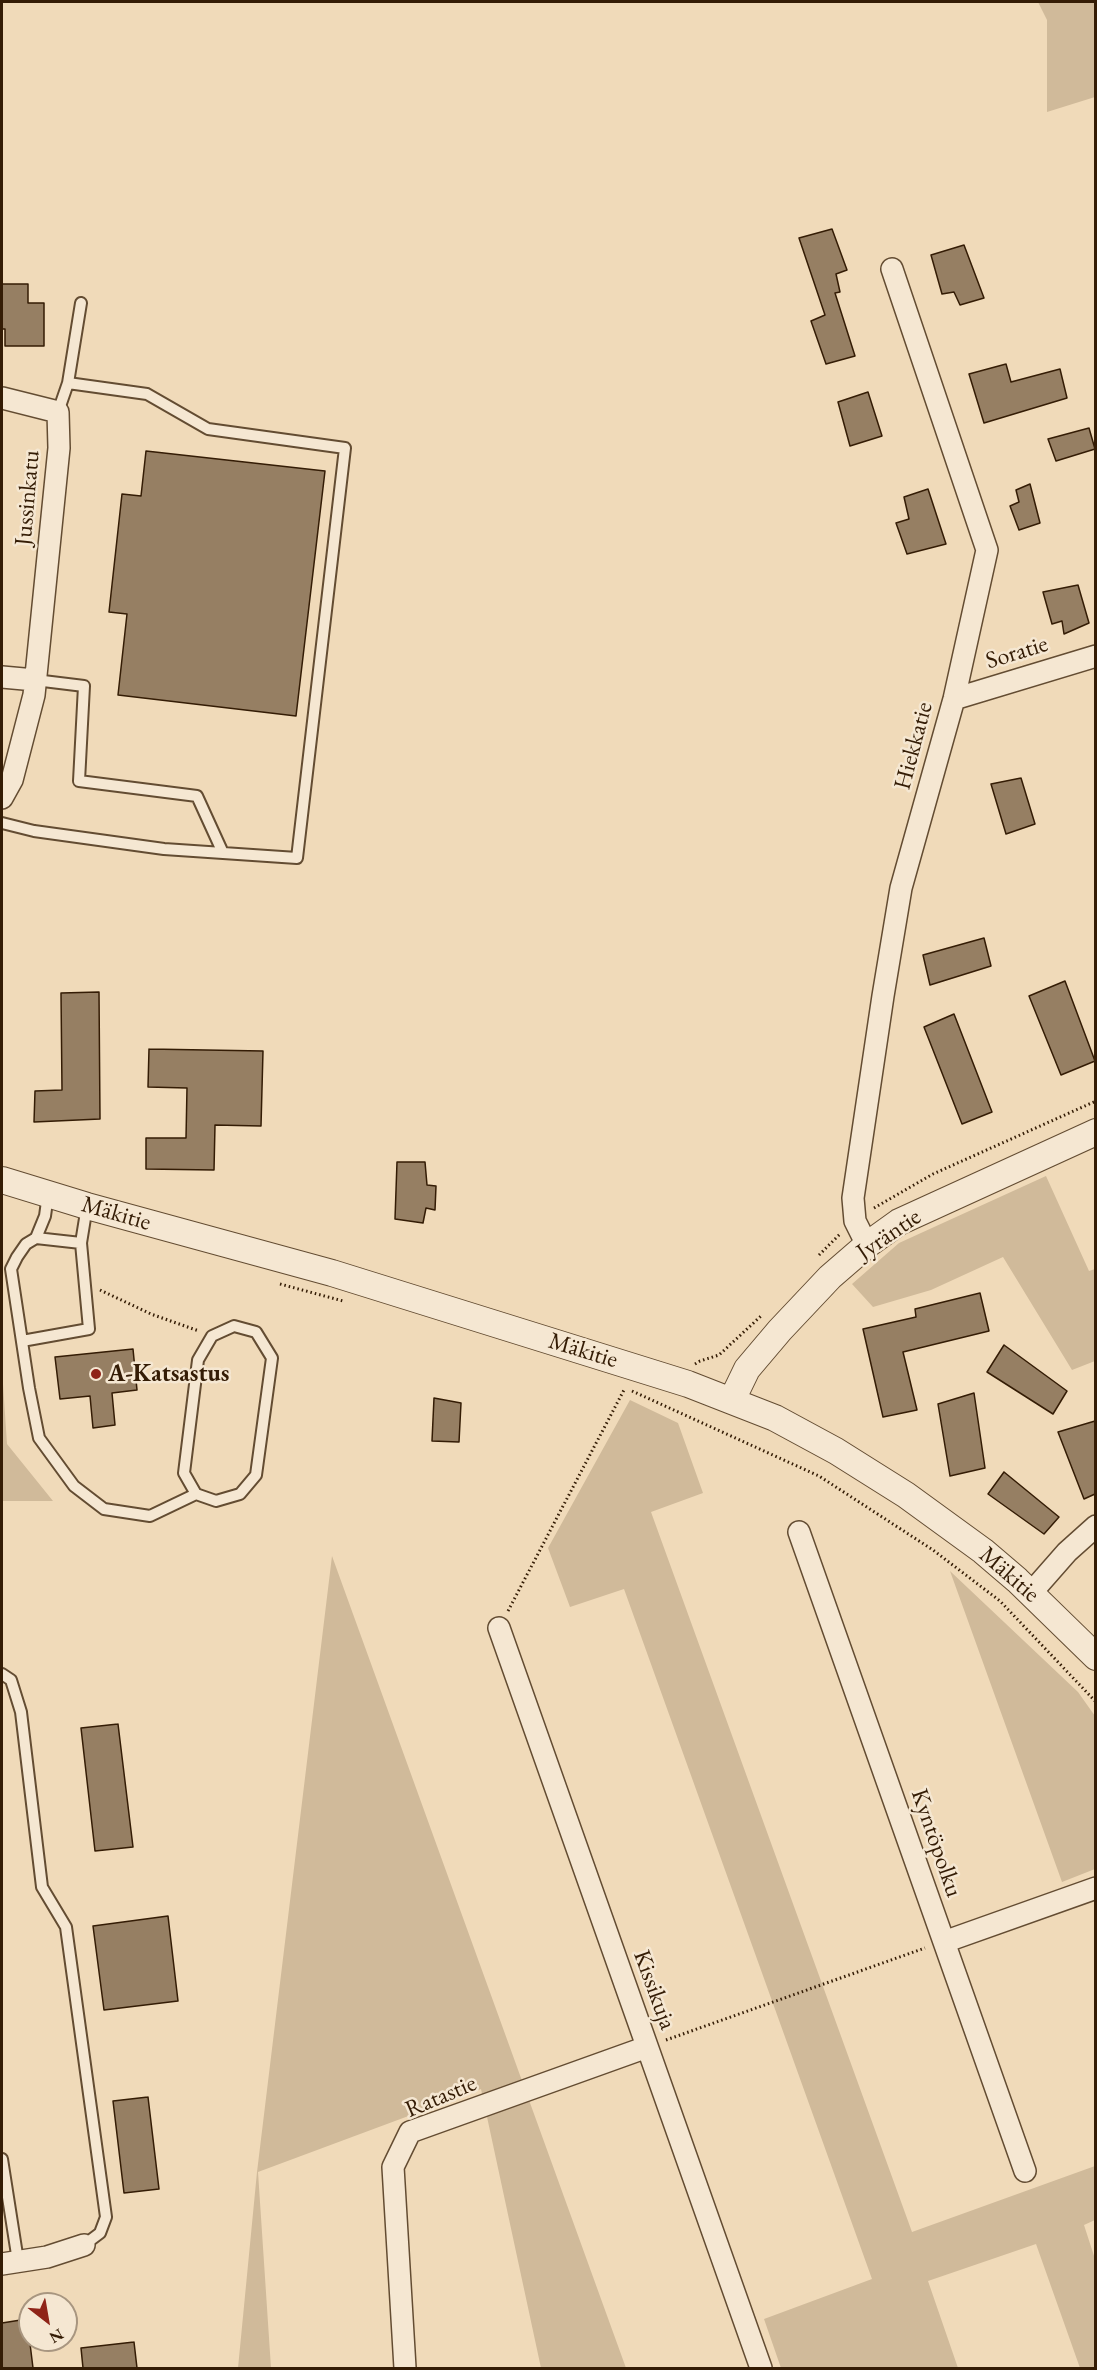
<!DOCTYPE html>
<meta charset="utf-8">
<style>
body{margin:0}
#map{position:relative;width:1097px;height:2370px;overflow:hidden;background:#f0dab9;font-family:"EB Garamond",serif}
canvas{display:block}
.frame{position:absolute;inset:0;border:3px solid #341c05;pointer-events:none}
.north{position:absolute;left:18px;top:2292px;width:60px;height:60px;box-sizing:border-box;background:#f5e7d2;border:2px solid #a89680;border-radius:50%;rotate:149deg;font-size:16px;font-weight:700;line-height:24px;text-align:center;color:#341c05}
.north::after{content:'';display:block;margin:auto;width:21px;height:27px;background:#8f2418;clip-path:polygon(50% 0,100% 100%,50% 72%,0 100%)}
</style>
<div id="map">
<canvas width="1097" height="2370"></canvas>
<div class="frame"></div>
<div class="north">N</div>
</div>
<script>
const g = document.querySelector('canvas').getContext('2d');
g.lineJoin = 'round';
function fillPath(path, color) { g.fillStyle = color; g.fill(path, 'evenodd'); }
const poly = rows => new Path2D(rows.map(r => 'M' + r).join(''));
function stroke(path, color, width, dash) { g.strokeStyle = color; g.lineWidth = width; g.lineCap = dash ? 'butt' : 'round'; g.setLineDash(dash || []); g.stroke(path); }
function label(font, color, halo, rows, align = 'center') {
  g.font = font + ' "EB Garamond",serif'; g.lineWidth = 5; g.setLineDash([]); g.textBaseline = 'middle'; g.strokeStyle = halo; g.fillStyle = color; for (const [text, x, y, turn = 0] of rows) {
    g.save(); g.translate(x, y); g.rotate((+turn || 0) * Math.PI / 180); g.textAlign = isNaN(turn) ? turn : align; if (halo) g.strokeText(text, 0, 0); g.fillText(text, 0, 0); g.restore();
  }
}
fillPath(poly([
 [1038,2,1095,2,1095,97,1047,112,1047,20],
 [1046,1176,1089,1271,1095,1269,1095,1361,1072,1370,1003,1257,931,1290,873,1307,852,1284,899,1243],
 [2,1369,7,1444,53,1501,2,1501],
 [630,1400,678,1423,703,1493,651,1512,912,2232,1095,2166,1095,2220,1084,2225,1095,2259,1095,2368,1080,2368,1036,2244,928,2281,958,2368,781,2368,764,2319,872,2279,624,1589,570,1607,548,1548],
 [332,1556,626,2368,541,2368,481,2089,258,2172,271,2368,238,2368,257,2172],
 [950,1571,1078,1692,1095,1716,1095,1869,1062,1882]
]), '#d0ba9a');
const building = poly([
 [832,229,847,270,836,274,840,292,835,293,855,356,826,364,811,321,825,315,799,238,832,229],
 [964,245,984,298,960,305,954,292,942,294,931,255,964,245],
 [2,284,28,284,28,303,44,303,44,346,5,346,5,329,2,329,2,284],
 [1006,364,1011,382,1060,369,1067,398,984,423,969,374,1006,364],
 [868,392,882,436,850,446,838,402,868,392],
 [1089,428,1095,449,1056,461,1048,439,1089,428],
 [146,451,325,471,296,716,118,695,127,614,109,612,122,494,141,496,146,451],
 [1030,484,1040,523,1019,530,1010,506,1019,502,1016,490,1030,484],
 [928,489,946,544,907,554,896,523,909,519,904,497,928,489],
 [1078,585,1089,623,1064,634,1062,621,1052,624,1043,592,1078,585],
 [1021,778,1035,824,1006,834,991,784,1021,778],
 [984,938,991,966,930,985,923,955,984,938],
 [1065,981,1095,1061,1061,1075,1029,996,1065,981],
 [99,992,100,1119,34,1122,35,1091,62,1090,61,993,99,992],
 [954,1014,992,1112,962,1124,924,1027,954,1014],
 [149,1049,263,1051,261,1126,215,1125,214,1170,146,1169,146,1138,186,1138,187,1088,148,1087,149,1049],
 [397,1162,425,1162,427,1185,436,1186,435,1210,426,1208,423,1223,395,1219,397,1162],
 [980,1293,989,1331,903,1352,917,1410,883,1417,863,1329,916,1317,915,1309,980,1293],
 [1004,1345,1067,1391,1053,1414,987,1372,1004,1345],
 [133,1349,137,1390,112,1393,115,1425,93,1428,90,1396,60,1399,55,1357,133,1349],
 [974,1393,985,1468,950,1476,938,1404,974,1393],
 [434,1398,461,1403,459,1442,432,1441,434,1398],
 [1095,1421,1095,1494,1084,1499,1058,1432,1095,1421],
 [1004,1472,1059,1517,1044,1534,988,1494,1004,1472],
 [118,1724,133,1847,95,1851,81,1728,118,1724],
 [168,1916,178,2001,104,2010,93,1926,168,1916],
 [148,2097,159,2189,124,2193,113,2101,148,2097],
 [27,2319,33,2368,2,2368,2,2323,27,2319],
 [134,2342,137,2368,83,2368,81,2348,134,2342]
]);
fillPath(building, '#967f63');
stroke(building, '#341c05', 1.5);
const service = poly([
 [58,412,68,383,81,303],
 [35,680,84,686,79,781,197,796,223,853],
 [2,823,34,831,164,849,297,858,345,448,208,429,147,394,68,383],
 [48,1194,45,1216,36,1238,26,1244,17,1257,11,1269,29,1388,39,1438,74,1486,104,1509,150,1516,196,1494,216,1501,240,1494,256,1475,272,1358,256,1332,234,1326,212,1336,198,1360,184,1473,196,1494],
 [81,1243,87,1206],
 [22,1341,89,1329,81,1243,36,1238],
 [2,1674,11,1680,21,1712,42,1887,66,1927,106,2217,100,2233,84,2245],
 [2,2159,18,2261]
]);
const minor = poly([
 [2,398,58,412,59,448,34,695,12,780,2,798],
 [2,677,35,680],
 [954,699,1096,656],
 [867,1245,855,1221,853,1198,883,996,901,888,954,699,987,550,892,269],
 [799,1532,1025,2171],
 [1031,1593,1067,1552,1096,1526],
 [499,1628,761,2368],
 [944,1942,1096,1888],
 [2,2264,47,2257,84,2245],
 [405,2368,393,2167,410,2132,647,2047]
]);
const tertiary = poly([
 [2,1180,87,1206,332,1273,688,1384,775,1418,836,1451,906,1495,983,1551,1017,1580,1096,1657],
 [732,1400,747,1369,780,1330,830,1277,867,1245,899,1222,1096,1132]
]);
stroke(service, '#634c32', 14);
stroke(minor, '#634c32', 24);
stroke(tertiary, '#634c32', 28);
stroke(poly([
 [874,1208,933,1174,1096,1101],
 [819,1255,840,1234],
 [280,1284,343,1301],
 [100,1290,151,1314,199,1331],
 [695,1364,700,1361,719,1355,761,1316],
 [632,1391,819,1476,933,1550,1000,1601,1096,1702],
 [508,1611,625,1388],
 [666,2040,925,1948]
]), '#341c05', 3, [1.5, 3]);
stroke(service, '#f5e7d2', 10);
stroke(minor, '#f5e7d2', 21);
stroke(tertiary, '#f5e7d2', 26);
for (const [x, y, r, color] of [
 [96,1374,6,"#8f2418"]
]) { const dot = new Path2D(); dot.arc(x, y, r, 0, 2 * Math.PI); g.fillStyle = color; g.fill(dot); stroke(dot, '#f5e7d2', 2); }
label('24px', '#341c05', '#f5e7d2', [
 ["Jussinkatu",28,498,-85],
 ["Soratie",1017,653,-17],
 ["Hiekkatie",914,746,-75],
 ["Mäkitie",116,1214,16],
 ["Jyräntie",889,1235,-34],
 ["Mäkitie",583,1351,17],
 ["Mäkitie",1009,1575,41],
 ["Kyntöpolku",936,1843,71],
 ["Kissikuja",654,1990,70],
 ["Ratastie",441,2097,-23]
]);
label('bold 24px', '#341c05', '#f5e7d2', [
 ["A-Katsastus",108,1374]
], 'left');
</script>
